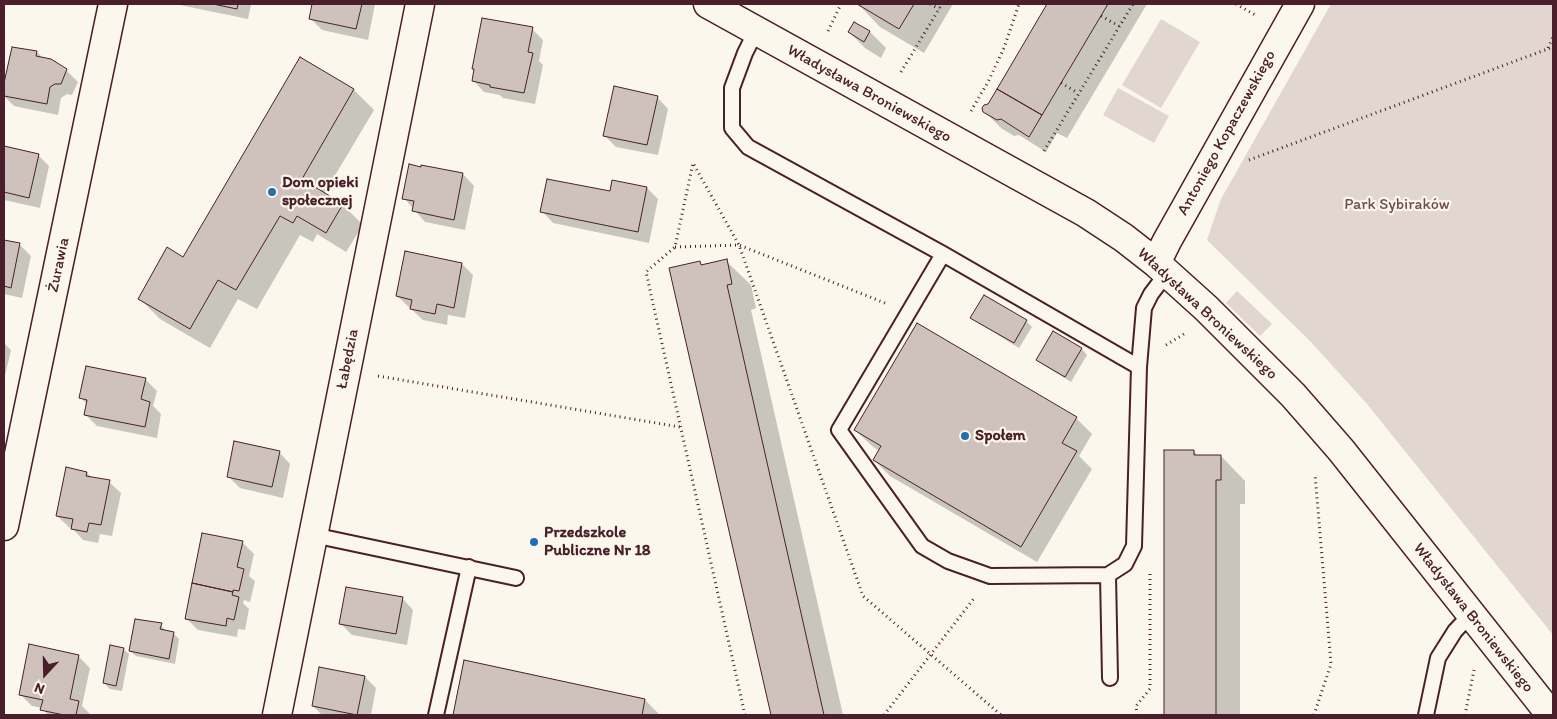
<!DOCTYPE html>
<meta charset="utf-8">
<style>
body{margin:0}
#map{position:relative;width:1557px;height:719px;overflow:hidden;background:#fbf7ec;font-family:Itim,sans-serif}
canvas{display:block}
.frame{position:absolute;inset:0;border:5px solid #4a1f2b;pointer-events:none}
.north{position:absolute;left:20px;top:649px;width:50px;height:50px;-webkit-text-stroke:4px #fbf7ec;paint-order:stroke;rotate:201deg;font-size:14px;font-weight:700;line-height:20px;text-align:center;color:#4a1f2b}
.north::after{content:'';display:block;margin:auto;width:18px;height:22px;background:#4a1f2b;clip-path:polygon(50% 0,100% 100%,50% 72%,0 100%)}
</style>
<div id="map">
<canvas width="1557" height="719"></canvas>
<div class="frame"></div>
<div class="north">N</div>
</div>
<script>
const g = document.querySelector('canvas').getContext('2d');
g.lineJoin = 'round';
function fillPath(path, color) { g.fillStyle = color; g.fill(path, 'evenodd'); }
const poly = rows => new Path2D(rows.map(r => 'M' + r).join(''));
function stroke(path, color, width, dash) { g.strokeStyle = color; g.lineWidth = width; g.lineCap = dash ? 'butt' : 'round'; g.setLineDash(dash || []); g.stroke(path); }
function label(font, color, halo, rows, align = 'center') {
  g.font = font + ' Itim,sans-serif'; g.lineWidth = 4.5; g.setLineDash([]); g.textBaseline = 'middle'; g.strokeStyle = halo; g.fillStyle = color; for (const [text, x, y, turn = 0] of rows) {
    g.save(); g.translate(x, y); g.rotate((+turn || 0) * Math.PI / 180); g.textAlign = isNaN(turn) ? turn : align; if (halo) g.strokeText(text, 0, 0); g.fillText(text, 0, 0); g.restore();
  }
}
fillPath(poly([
 [1331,4,1553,4,1553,635,1367,404,1311,342,1207,240,1221,199],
 [1161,19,1200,42,1161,108,1122,85],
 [1118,88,1169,116,1154,143,1103,115],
 [1237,291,1272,324,1260,336,1226,303]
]), '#e2d7d0');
fillPath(poly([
 [175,4,251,4,248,19],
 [314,4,375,4,368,40,322,30,311,19],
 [858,4,953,4,924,53,880,27],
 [1049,4,1147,4,1067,138,1057,133,1046,152,1019,135,1014,136,1001,128,984,111],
 [854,23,870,32,886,48,881,58,865,48,849,32],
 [532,29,543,40,539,61,543,65,535,104,503,98,500,95,484,92,473,80,475,70,473,68],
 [13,48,37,52,43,58,66,70,78,82,72,95,67,94,61,98,58,115,14,106,4,96,4,89],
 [301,59,354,90,374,110,324,194,343,205,363,225,346,252,317,234,313,242,300,235,257,309,238,299,210,348,160,319,140,299,183,259],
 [657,97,668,109,658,155,616,147,604,135],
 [4,147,38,155,49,166,40,208,4,200],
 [422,166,463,174,474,186,465,230,425,222,404,198],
 [647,188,658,199,649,243,553,223,542,211,611,193],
 [4,241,19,244,31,256,22,298,4,294],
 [726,261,751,285,756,308,751,310,843,715,772,715,671,269,700,262,703,266],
 [462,264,473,275,465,318,448,315,447,325,423,320,397,296],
 [972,317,1026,321,1032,327,1019,348,978,323],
 [1054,333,1082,349,1087,355,1071,382,1043,365,1037,359],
 [4,343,11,350,4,380],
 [145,379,157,391,153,406,161,414,157,438,97,426,85,414,87,404,81,398],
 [1076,418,1092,434,1079,456,1092,469,1037,562,890,476,874,460,879,451,872,446,855,430],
 [1165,451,1194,451,1198,456,1221,456,1245,481,1245,504,1240,504,1240,715,1165,715],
 [279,452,290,464,283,498,240,488,228,476],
 [87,473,92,478,109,482,121,493,112,536,100,534,98,543,83,540,72,528,69,527,57,516],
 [242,542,254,554,249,576,255,581,250,602,244,600,243,603,249,609,245,630,238,629,237,637,198,630,186,618],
 [402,598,413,610,407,645,352,635,341,624],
 [161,625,166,632,173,633,179,639,175,664,136,656,130,651],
 [123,649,129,654,122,691,110,689,104,683],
 [78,656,90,668,82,706,90,714,89,715,48,715,42,708,32,706,20,694],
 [465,661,645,700,660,715,454,715],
 [365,677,376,688,371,715,322,715,313,706]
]), '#0003');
const building = poly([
 [213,4,238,4,237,9,213,4],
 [312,4,362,4,356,29,309,19,312,4],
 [857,4,914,4,899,29,857,4],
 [1047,4,1108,4,1042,115,997,89,1047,4],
 [482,18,533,27,528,52,533,53,524,93,490,87,490,85,472,81,474,69,472,69,482,18],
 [854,22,870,31,864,42,848,32,854,22],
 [12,47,37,51,36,56,51,59,67,69,61,84,55,84,50,87,47,104,4,96,4,83,12,47],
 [300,57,354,89,302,179,343,204,326,233,297,216,293,223,280,216,236,290,218,280,190,329,138,299,167,247,183,257,300,57],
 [614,86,658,96,647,145,603,136,614,86],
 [997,89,1042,115,1029,137,1001,119,997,120,983,112,982,108,984,105,988,104,997,89],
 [4,146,39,154,29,198,4,192,4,146],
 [409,164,421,167,421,165,463,173,454,220,412,211,414,201,402,199,409,164],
 [547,179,610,191,612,180,647,187,638,232,540,212,547,179],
 [4,240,20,243,11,288,4,286,4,240],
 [405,251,462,263,454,308,437,304,435,314,410,309,412,300,396,296,405,251],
 [727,259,732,284,727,285,824,715,771,715,669,268,700,261,701,265,727,259],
 [984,295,1027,320,1014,343,970,318,984,295],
 [917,323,1077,417,1062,443,1077,451,1021,547,873,460,881,446,854,430,917,323],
 [1053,331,1082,348,1065,377,1036,360,1053,331],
 [86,366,146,378,141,399,150,402,145,427,84,415,87,400,79,398,86,366],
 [234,441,280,451,272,487,227,477,234,441],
 [1164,450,1194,450,1194,455,1221,455,1221,480,1216,480,1216,715,1164,715,1164,450],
 [66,467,87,472,86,476,110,480,101,525,89,523,87,532,71,529,73,519,56,516,66,467],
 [202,533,243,541,237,567,244,569,239,591,233,590,233,592,192,583,202,533],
 [192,583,233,592,232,595,239,597,234,620,227,618,226,626,185,619,192,583],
 [346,587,403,597,396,634,339,624,346,587],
 [135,619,162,623,160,629,174,632,169,659,129,651,135,619],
 [29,644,79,655,70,699,79,701,76,715,64,715,40,710,43,700,19,695,29,644],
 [110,645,124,648,116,686,103,683,110,645],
 [464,660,645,699,642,715,453,715,464,660],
 [319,667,365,676,357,715,312,706,319,667]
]);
fillPath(building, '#cfc2bc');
stroke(building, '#4a1f2b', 1);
const service = poly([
 [756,31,745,53,732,88,732,128,748,147,943,254,1139,367],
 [943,254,839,430,922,546,948,561,990,576,1108,575],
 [313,535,516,578],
 [1110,678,1108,575,1125,564,1134,546,1139,367,1144,308,1151,294,1167,273],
 [436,715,469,567],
 [1426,715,1438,658,1455,631,1471,614]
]);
const minor = poly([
 [708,4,1086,213,1124,238,1156,263,1206,308,1293,395,1314,419,1341,450,1551,715],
 [1156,263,1167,241,1300,4],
 [4,526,113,4],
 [277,715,420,4]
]);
stroke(service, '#4a1f2b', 18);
stroke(minor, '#4a1f2b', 31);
stroke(poly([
 [930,4,939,9],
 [1236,4,1257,16],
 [1101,16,1119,26],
 [828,31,841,4],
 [1548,48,1553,37],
 [901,72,942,4],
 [1061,83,1078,93],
 [971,111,988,82,1004,48,1019,4],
 [1044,151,1133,4],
 [1249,160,1553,47],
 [675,247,739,245,693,163,675,247,646,272,745,715],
 [885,303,739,245,863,596,1001,715],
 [1166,345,1184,334],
 [378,376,680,427],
 [884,715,975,597],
 [1137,715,1136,706,1150,689,1150,573],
 [1314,715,1331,664,1315,474],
 [1465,715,1474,670]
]), '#4a1f2b', 3, [1, 4]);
stroke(service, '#fbf7ec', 14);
stroke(minor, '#fbf7ec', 28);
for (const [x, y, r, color] of [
 [272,192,5,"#1f6fb2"],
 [965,436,5,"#1f6fb2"],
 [534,542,5,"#1f6fb2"]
]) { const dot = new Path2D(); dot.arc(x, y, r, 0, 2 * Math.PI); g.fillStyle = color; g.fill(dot); stroke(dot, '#fbf7ec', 2); }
label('16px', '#4a1f2b', '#fbf7ec', [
 ["Władysława Broniewskiego",869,94,29],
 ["Antoniego Kopaczewskiego",1227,133,-61],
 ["Żurawia",59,265,-78],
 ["Władysława Broniewskiego",1207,314,43],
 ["Łabędzia",348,359,-79],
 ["Władysława Broniewskiego",1473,618,52]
]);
label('bold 16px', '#4a1f2b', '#fbf7ec', [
 ["Dom opieki",282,183],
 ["społecznej",282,201],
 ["Społem",975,436],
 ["Przedszkole",544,533],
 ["Publiczne Nr 18",544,551]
], 'left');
label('16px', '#704d54', '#fbf7ec', [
 ["Park Sybiraków",1397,205]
]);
</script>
